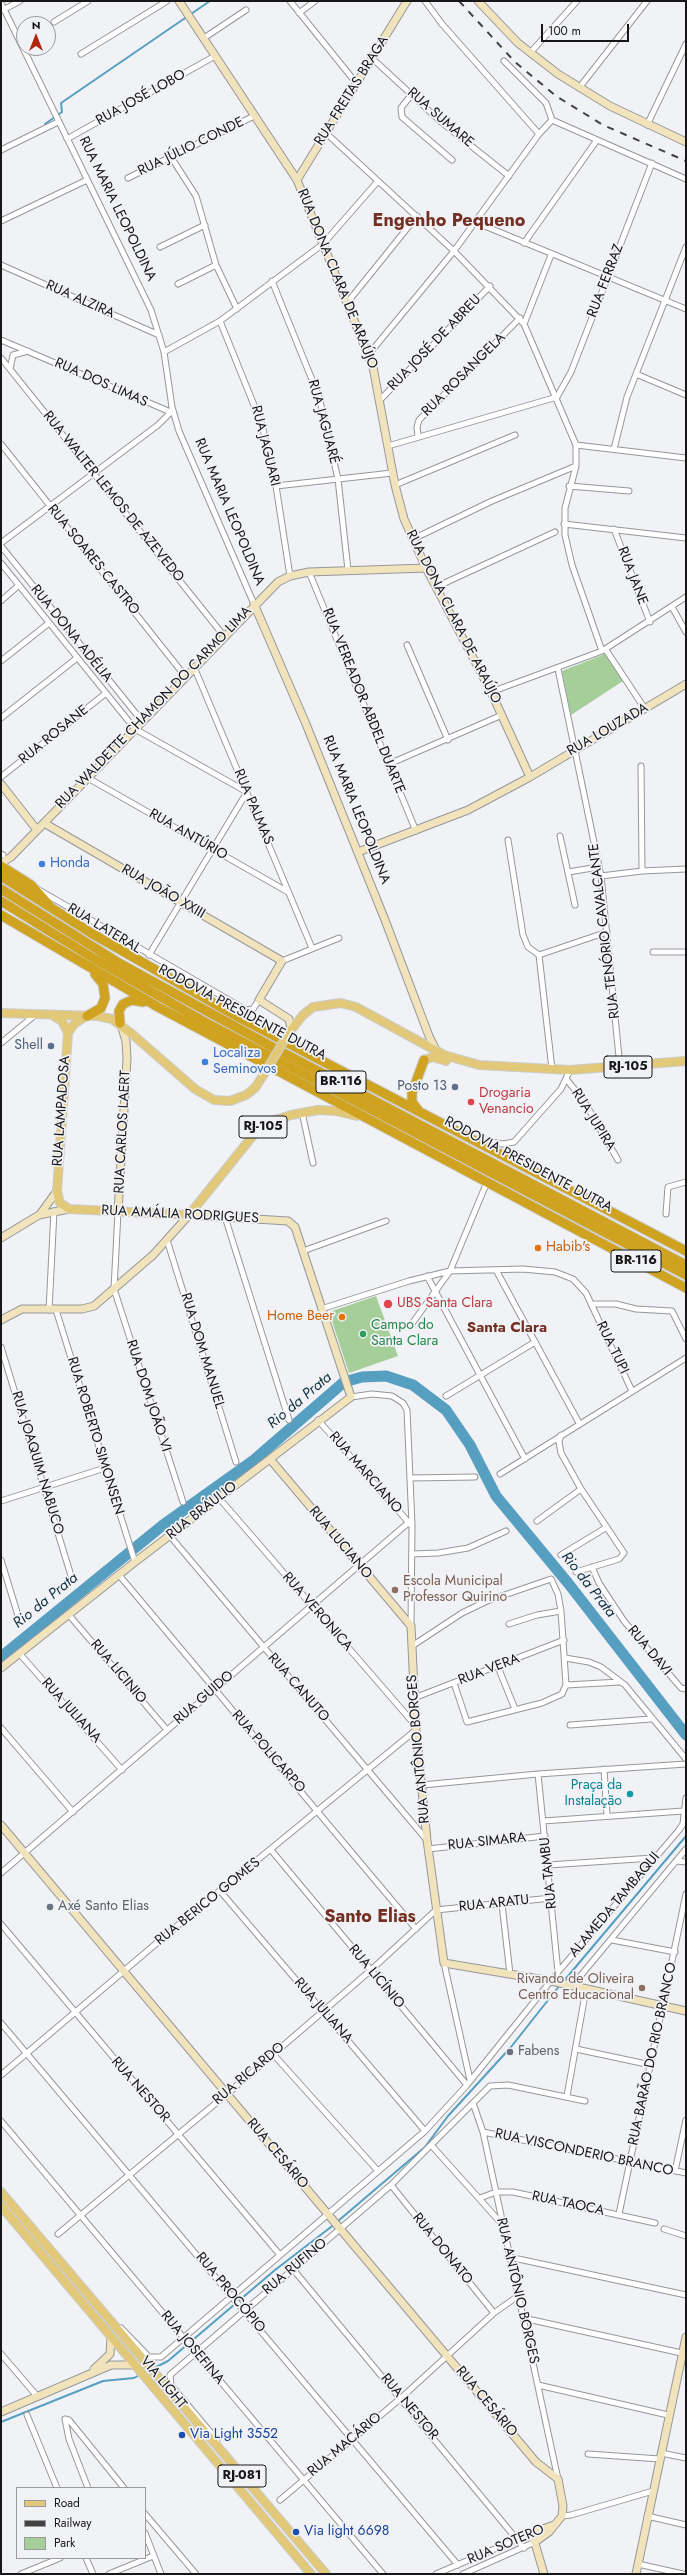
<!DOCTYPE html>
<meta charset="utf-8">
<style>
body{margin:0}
#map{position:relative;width:687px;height:2575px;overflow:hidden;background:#f1f2f5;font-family:Jost,sans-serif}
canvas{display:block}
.frame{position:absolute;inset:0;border:2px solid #171718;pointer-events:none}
.legend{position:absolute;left:16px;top:2487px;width:130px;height:72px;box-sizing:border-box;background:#f1f2f5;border:1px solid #9a9a9d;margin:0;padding:5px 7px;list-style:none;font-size:12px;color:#171718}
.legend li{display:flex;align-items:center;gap:8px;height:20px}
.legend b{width:20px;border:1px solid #9a9a9d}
.north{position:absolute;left:16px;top:16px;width:40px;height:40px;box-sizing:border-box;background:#f1f2f5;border:1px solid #9a9a9d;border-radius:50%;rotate:0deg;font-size:11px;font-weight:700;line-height:16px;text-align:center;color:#171718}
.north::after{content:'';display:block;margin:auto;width:14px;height:18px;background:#b1240a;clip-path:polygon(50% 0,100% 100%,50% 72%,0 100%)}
.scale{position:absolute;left:541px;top:24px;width:88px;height:18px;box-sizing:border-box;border:2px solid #171718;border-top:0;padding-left:5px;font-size:12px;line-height:14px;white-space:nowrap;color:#171718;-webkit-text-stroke:3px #f1f2f5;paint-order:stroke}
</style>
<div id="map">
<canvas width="687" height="2575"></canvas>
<div class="frame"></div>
<ul class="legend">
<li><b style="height:5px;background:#e2c879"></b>Road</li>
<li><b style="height:5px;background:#424243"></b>Railway</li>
<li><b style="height:11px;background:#a5ce98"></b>Park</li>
</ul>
<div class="north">N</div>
<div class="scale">100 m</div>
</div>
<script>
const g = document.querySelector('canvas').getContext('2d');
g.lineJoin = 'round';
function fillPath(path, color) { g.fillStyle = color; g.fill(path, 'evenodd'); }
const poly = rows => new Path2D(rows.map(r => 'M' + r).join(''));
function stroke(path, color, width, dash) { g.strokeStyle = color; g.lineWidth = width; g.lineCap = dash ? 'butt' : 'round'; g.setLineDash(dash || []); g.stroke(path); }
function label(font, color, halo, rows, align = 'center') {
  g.font = font + ' Jost,sans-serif'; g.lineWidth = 3.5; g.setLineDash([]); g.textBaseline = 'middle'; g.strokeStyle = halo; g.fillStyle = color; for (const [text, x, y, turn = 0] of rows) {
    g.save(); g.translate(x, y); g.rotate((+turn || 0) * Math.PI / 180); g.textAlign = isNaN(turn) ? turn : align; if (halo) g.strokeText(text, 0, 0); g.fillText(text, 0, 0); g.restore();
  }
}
fillPath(poly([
 [605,654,623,681,571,715,562,671],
 [376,1296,398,1356,349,1373,329,1312]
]), '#a5ce98');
stroke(poly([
 [45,124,62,112,61,103,210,1],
 [563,1982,686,1836],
 [154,2368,168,2361,275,2270,331,2227,425,2147,448,2116,511,2047,560,1985],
 [1,2422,103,2381,134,2378,141,2374]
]), '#579fc1', 2);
stroke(poly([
 [1,1657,163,1525,254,1460,344,1382,362,1377,386,1376,413,1385,446,1410,470,1445,496,1496,568,1583,686,1735]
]), '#579fc1', 11);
const street = poly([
 [290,1,357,84],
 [425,1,442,24,539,134],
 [1,3,151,310,164,352,172,407,179,431,254,604],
 [3,10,20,1],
 [299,13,315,1],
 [54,22,88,1],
 [204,38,246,10],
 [530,53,577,1],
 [81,54,167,1],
 [373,59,440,121,509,176],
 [504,61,546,103,552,120],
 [579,88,647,1],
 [412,94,401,108,402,117,452,160],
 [552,120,686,179],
 [647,125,686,44],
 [326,133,454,251,524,324,576,445,576,466,565,508,565,535,572,565,602,651],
 [67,139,215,56],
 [1,150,58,122],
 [171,157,196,196,216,265,237,309],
 [128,178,254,116],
 [1,221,87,180],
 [475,222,686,309],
 [524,243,597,140],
 [160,247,205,225],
 [1,265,159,335],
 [272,281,319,397,338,479,348,570],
 [178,284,216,265],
 [347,303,417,216],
 [220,321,262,425,276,486,290,576],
 [524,324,551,255],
 [1,340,173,413],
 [164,352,220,321,323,244,378,181],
 [369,354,454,251,539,134,552,120],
 [1,358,224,636],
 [10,369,13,355,28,351],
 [636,374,686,395],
 [380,400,490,286],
 [418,436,417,427,419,420,520,318],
 [1,444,185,676],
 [576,445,686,458],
 [388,446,557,397,571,372,652,163],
 [614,449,627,397,686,247],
 [395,485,515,435],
 [276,486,392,473],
 [569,486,629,491],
 [564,524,686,538],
 [614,529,650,622],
 [413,539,492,501,576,466],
 [1,543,158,425,170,413],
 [1,546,142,721],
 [1,563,135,729,247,792,149,955],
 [309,572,416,831],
 [436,587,555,532],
 [1,601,19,585],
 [672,607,686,632],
 [407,645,448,740],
 [606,650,645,709],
 [1,661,49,623],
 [194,667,312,948],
 [558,669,601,876,620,1067],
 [491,692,602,651,686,597],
 [1,718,77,658],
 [389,764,502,715],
 [641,766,642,871],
 [1,777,106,693],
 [88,778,288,892],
 [560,836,575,905],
 [508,840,523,935,528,947,539,955,552,1069],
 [1,854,3,855],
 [568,872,599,867],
 [601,876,642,871,686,869],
 [39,890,246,1010,253,1009,259,1000],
 [653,952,686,952],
 [539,955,607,932],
 [282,961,339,938],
 [1,1043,35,1015],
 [567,1080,584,1101,618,1160],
 [302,1112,313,1163],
 [478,1140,503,1144,514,1142,561,1089,570,1070],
 [118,1212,114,1289,183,1502],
 [666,1214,668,1187,686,1182],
 [225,1217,289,1420],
 [167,1240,236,1462],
 [303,1251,386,1221],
 [496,1270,579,1423],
 [427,1276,525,1459],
 [591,1304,616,1304,636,1309,672,1311,686,1339],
 [321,1309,409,1281,450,1271,523,1269,555,1272,573,1279,586,1293,632,1391],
 [49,1310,54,1211],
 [56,1310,135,1562],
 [411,1325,450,1271,487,1182],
 [1,1347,72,1579],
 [446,1396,535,1342],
 [351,1397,372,1394,392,1396,403,1403,407,1410,412,1525,411,1626],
 [318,1420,411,1525],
 [561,1435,559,1442,561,1453,581,1489,624,1553,619,1559,576,1572],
 [500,1474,686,1358],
 [410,1478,475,1477],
 [219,1498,416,1726],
 [1,1501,105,1468],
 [537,1521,581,1489],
 [170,1536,426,1839],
 [412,1554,438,1553,468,1548,506,1531],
 [561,1555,607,1527],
 [1,1560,20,1622],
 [592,1567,599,1583,624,1621,681,1688,686,1689],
 [119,1575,416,1929],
 [69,1615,167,1730],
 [509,1624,537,1615,561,1611],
 [412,1646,462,1613,487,1601,551,1579,558,1594,561,1611,566,1685,562,1694,542,1703,467,1722,454,1683],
 [19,1653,122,1770],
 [565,1658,589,1662,601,1667,625,1685,686,1759],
 [498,1667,515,1709],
 [566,1685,620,1682],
 [414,1698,564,1640],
 [570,1725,651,1719],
 [1,1728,73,1812],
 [604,1769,607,1815],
 [538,1774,558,1972],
 [422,1785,538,1774,686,1764],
 [543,1821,683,1811],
 [428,1849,545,1836],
 [271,1850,467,2085],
 [676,1861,686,1862],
 [548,1865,653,1858],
 [1,1873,408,1523],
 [221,1892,425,2131],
 [502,1904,510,1974],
 [1,1924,280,2255],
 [612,1940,675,1952],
 [444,1963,470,2080],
 [572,1986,686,1849],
 [1,2023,458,2565],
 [576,2049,651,2065],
 [273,2054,378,2171],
 [1,2075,184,1920,416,1730],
 [567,2096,586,1989],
 [473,2103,483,2132,558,2479],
 [1,2121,383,2574],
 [483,2132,686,2173],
 [432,2146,501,2223],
 [675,2171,686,2120],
 [391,2185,494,2313],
 [480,2198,496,2192,513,2192,655,2223],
 [619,2214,686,1894],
 [664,2229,686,2236],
 [58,2234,227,2094,371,1970,436,1910,551,1898],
 [509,2257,686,2295],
 [292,2268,524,2548],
 [523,2318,686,2354],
 [121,2328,149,2357,161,2357,425,2131,467,2085,558,1972,679,1830,683,1824,686,1798],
 [1,2354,37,2396],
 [538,2385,668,2415],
 [27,2415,57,2488],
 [217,2440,171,2385,170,2375,391,2185,490,2086,508,2085,585,2101],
 [661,2453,686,2458],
 [588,2454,660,2459],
 [88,2488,69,2439,65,2419,69,2420,124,2488],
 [280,2500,401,2398,494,2313,518,2296],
 [145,2514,196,2574],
 [562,2516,571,2515,653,2491],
 [647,2516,686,2525],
 [145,2533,161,2574],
 [86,2558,93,2574],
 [638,2564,683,2574],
 [21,2574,60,2558],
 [109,2574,153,2556],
 [436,2574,532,2533],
 [463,2574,535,2542]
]);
const secondary = poly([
 [179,1,297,180,373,367,395,485,404,519,426,568,491,692,530,777],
 [478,1,518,43,558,74,610,106,686,142],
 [297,180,407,1],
 [254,604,306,724,385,920,429,1036,437,1052],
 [1,784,37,830],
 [44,823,282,961,259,1000,289,1019,291,1028],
 [358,852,468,810,530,777,686,684],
 [1,863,11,857,278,582,290,576,309,572,426,568],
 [118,1212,127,1058,126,1041,121,1025],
 [41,1213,57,1191],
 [1,1238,39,1215,69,1209],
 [1,1320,22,1309,82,1309,94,1306,153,1255,189,1215,288,1221,295,1227,351,1397,135,1562,1,1668],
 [270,1459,411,1626,416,1730,427,1840,444,1963,551,1981,686,2011],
 [1,1825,536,2462,558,2479,563,2506,562,2516,549,2532,535,2542],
 [94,2369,110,2354,111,2336],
 [1,2412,111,2365,137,2365],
 [544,2574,532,2533,554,2525],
 [636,2574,686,2337]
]);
const primary = poly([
 [1,1013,97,1016,112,1019,132,1034,195,1089,214,1100,230,1101,246,1095,255,1088,264,1074],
 [52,1015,62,1021,68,1033,57,1191,60,1203,69,1209,189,1215,255,1133,269,1122,291,1115,318,1110,336,1111,357,1116],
 [68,1033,74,1024,86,1016],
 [288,1034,303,1015,313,1007,341,1003,356,1007,444,1055,479,1065,570,1070,686,1061],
 [424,1060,433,1057,446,1061],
 [1,2192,326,2574],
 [1,2206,311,2574]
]);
const highway = poly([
 [1,866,31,885,49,905],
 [1,876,91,933,238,1017,686,1251],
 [1,889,119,963,276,1049,686,1265],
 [1,901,93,958,201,1020,686,1275],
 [1,915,158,1007,686,1288],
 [87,1016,101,1008,105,998,103,984,95,974],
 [120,1023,119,1011,123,1004,132,1000,143,1002],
 [418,1110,412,1102,412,1093,424,1060]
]);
stroke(street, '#96979b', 7);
stroke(secondary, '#96979b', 9);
stroke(primary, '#ccc', 10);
stroke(highway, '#ccc', 11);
stroke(street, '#fff', 5);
stroke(secondary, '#f1e3bc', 7);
stroke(primary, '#e2c879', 8);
stroke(highway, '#cfa31f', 9);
stroke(poly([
 [459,1,515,62,556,96,603,125,686,161]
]), '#424243', 2, [7, 7]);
const primaryBridge = poly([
 [264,1074,288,1034]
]);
stroke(primaryBridge, '#ccc', 10, []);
stroke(primaryBridge, '#e2c879', 8);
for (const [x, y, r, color] of [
 [42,864,4,"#3f7fe0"],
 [51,1046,4,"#5c6f8a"],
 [205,1062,4,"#3f7fe0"],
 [455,1087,4,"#5c6f8a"],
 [471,1102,4,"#e0444e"],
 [538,1248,4,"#e8710a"],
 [388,1304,5,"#e0444e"],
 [342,1317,4,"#e8710a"],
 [363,1334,4,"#2e9e5b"],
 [395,1590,4,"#8d6e63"],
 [630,1794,4,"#0f9aa8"],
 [50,1907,4,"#6b7280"],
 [642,1988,4,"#8d6e63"],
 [510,2052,4,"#6b7280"],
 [182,2435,4,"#1a4fb4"],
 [296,2532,4,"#1a4fb4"]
]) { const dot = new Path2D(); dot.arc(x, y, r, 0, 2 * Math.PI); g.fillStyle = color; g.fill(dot); stroke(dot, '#f1f2f5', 1.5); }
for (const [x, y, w] of [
 [628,1067,48],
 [341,1082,50],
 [263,1127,48],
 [636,1261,50],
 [242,2476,48]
]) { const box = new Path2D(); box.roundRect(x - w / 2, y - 11, w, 22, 3); g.fillStyle = '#f1f2f5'; g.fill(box); stroke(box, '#171718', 1); }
label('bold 13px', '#171718', null, [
 ["RJ-105",628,1067],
 ["BR-116",341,1082],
 ["RJ-105",263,1127],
 ["BR-116",636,1261],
 ["RJ-081",242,2476]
]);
label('14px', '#171718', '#f1f2f5', [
 ["RUA FREITAS BRAGA",352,91,-58],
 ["RUA JOSÉ LOBO",141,98,-29],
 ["RUA SUMARE",440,118,41],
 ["RUA JÚLIO CONDE",191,147,-26],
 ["RUA MARIA LEOPOLDINA",117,209,64],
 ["RUA DONA CLARA DE ARAÚJO",337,279,68],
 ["RUA FERRAZ",606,281,-69],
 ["RUA ALZIRA",80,300,24],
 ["RUA JOSÉ DE ABREU",435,343,-46],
 ["RUA ROSANGELA",464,375,-45],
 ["RUA DOS LIMAS",101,383,24],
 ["RUA JAGUARÉ",323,422,75],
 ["RUA JAGUARI",265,446,76],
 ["RUA WALTER LEMOS DE AZEVEDO",113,497,51],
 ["RUA MARIA LEOPOLDINA",229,512,67],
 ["RUA SOARES CASTRO",93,560,51],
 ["RUA JANE",632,576,69],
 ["RUA DONA CLARA DE ARAÚJO",453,617,63],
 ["RUA DONA ADÉLIA",71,634,51],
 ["RUA VEREADOR ABDEL DUARTE",363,701,68],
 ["RUA WALDETTE CHAMON DO CARMO LIMA",154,708,-46],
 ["RUA LOUZADA",608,730,-30],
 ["RUA ROSANE",54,735,-39],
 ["RUA PALMAS",253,807,67],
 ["RUA MARIA LEOPOLDINA",356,810,68],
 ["RUA ANTÚRIO",188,835,30],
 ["RUA JOÃO XXIII",163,892,30],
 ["RUA LATERAL",104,929,31],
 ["RUA TENÓRIO CAVALCANTE",605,931,-97],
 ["RODOVIA PRESIDENTE DUTRA",242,1013,28],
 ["RUA LAMPADOSA",62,1111,-86],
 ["RUA JUPIRA",593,1120,58],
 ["RUA CARLOS LAERT",123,1132,-87],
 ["RODOVIA PRESIDENTE DUTRA",528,1165,28],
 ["RUA AMÁLIA RODRIGUES",180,1215,3],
 ["RUA TUPI",612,1348,64],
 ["RUA DOM MANUEL",202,1351,73],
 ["RUA DOM JOÃO VI",148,1396,72],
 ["RUA ROBERTO SIMONSEN",95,1436,73],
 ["RUA JOAQUIM NABUCO",37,1463,73],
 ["RUA MARCIANO",365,1473,49],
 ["RUA BRÁULIO",202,1511,-38],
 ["RUA LUCIANO",340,1543,50],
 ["RUA VERONICA",317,1612,49],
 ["RUA DAVI",649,1651,50],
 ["RUA VERA",489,1670,-21],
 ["RUA LICINIO",118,1672,50],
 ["RUA CANUTO",298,1688,49],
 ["RUA GUIDO",204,1698,-41],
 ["RUA JULIANA",71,1711,48],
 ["RUA ANTÔNIO BORGES",419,1749,-95],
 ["RUA POLICARPO",268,1752,49],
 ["RUA SIMARA",487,1842,-6],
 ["RUA TAMBU",549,1873,-96],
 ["RUA BERICO GOMES",208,1902,-39],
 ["RUA ARATU",494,1904,-6],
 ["ALAMEDA TAMBAQUI",615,1905,-50],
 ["RUA LICÍNIO",376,1977,50],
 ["RUA JULIANA",323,2011,49],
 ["RUA BARÃO DO RIO BRANCO",653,2054,-78],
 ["RUA RICARDO",249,2074,-40],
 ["RUA NESTOR",140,2090,49],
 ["RUA VISCONDERIO BRANCO",584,2153,12],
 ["RUA CESÁRIO",277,2154,50],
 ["RUA TAOCA",568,2204,12],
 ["RUA DONATO",442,2249,51],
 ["RUA RUFINO",295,2267,-40],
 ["RUA ANTÔNIO BORGES",517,2291,77],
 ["RUA PROCÓPIO",230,2293,50],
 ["RUA JOSEFINA",192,2348,50],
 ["VIA LIGHT",163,2383,50],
 ["RUA CESÁRIO",486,2402,50],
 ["RUA NESTOR",409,2407,50],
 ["RUA MACÁRIO",345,2445,-40],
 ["RUA SOTERO",506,2545,-23]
]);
label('14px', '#366cbe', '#f1f2f5', [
 ["Honda",50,864],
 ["Localiza",213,1054],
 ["Seminovos",213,1070]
], 'left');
label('14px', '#4e5e75', '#f1f2f5', [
 ["Shell",43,1046],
 ["Posto 13",447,1087]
], 'right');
label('14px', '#be3a42', '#f1f2f5', [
 ["Drogaria",479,1094],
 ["Venancio",479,1110],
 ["UBS Santa Clara",397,1304]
], 'left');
label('14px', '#c56008', '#f1f2f5', [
 ["Habib's",546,1248],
 ["Home Beer",334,1317,"right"]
], 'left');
label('14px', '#27864d', '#f1f2f5', [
 ["Campo do",371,1326],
 ["Santa Clara",371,1342]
], 'left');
label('14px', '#785e54', '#f1f2f5', [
 ["Escola Municipal",403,1582],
 ["Professor Quirino",403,1598],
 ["Rivando de Oliveira",634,1980,"right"],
 ["Centro Educacional",634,1996,"right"]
], 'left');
label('14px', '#0d838f', '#f1f2f5', [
 ["Praça da",622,1786],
 ["Instalação",622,1802]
], 'right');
label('14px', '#5b616d', '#f1f2f5', [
 ["Axé Santo Elias",58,1907],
 ["Fabens",518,2052]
], 'left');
label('14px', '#164399', '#f1f2f5', [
 ["Via Light 3552",190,2435],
 ["Via light 6698",304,2532]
], 'left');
label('bold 15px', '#732f22', '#f1f2f5', [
 ["Santa Clara",507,1328]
]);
label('italic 15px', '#103140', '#f1f2f5', [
 ["Rio da Prata",300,1401,-40],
 ["Rio da Prata",588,1585,52],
 ["Rio da Prata",46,1601,-39]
]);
label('bold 18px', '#732f22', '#f1f2f5', [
 ["Engenho Pequeno",449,222],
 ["Santo Elias",370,1918]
]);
</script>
